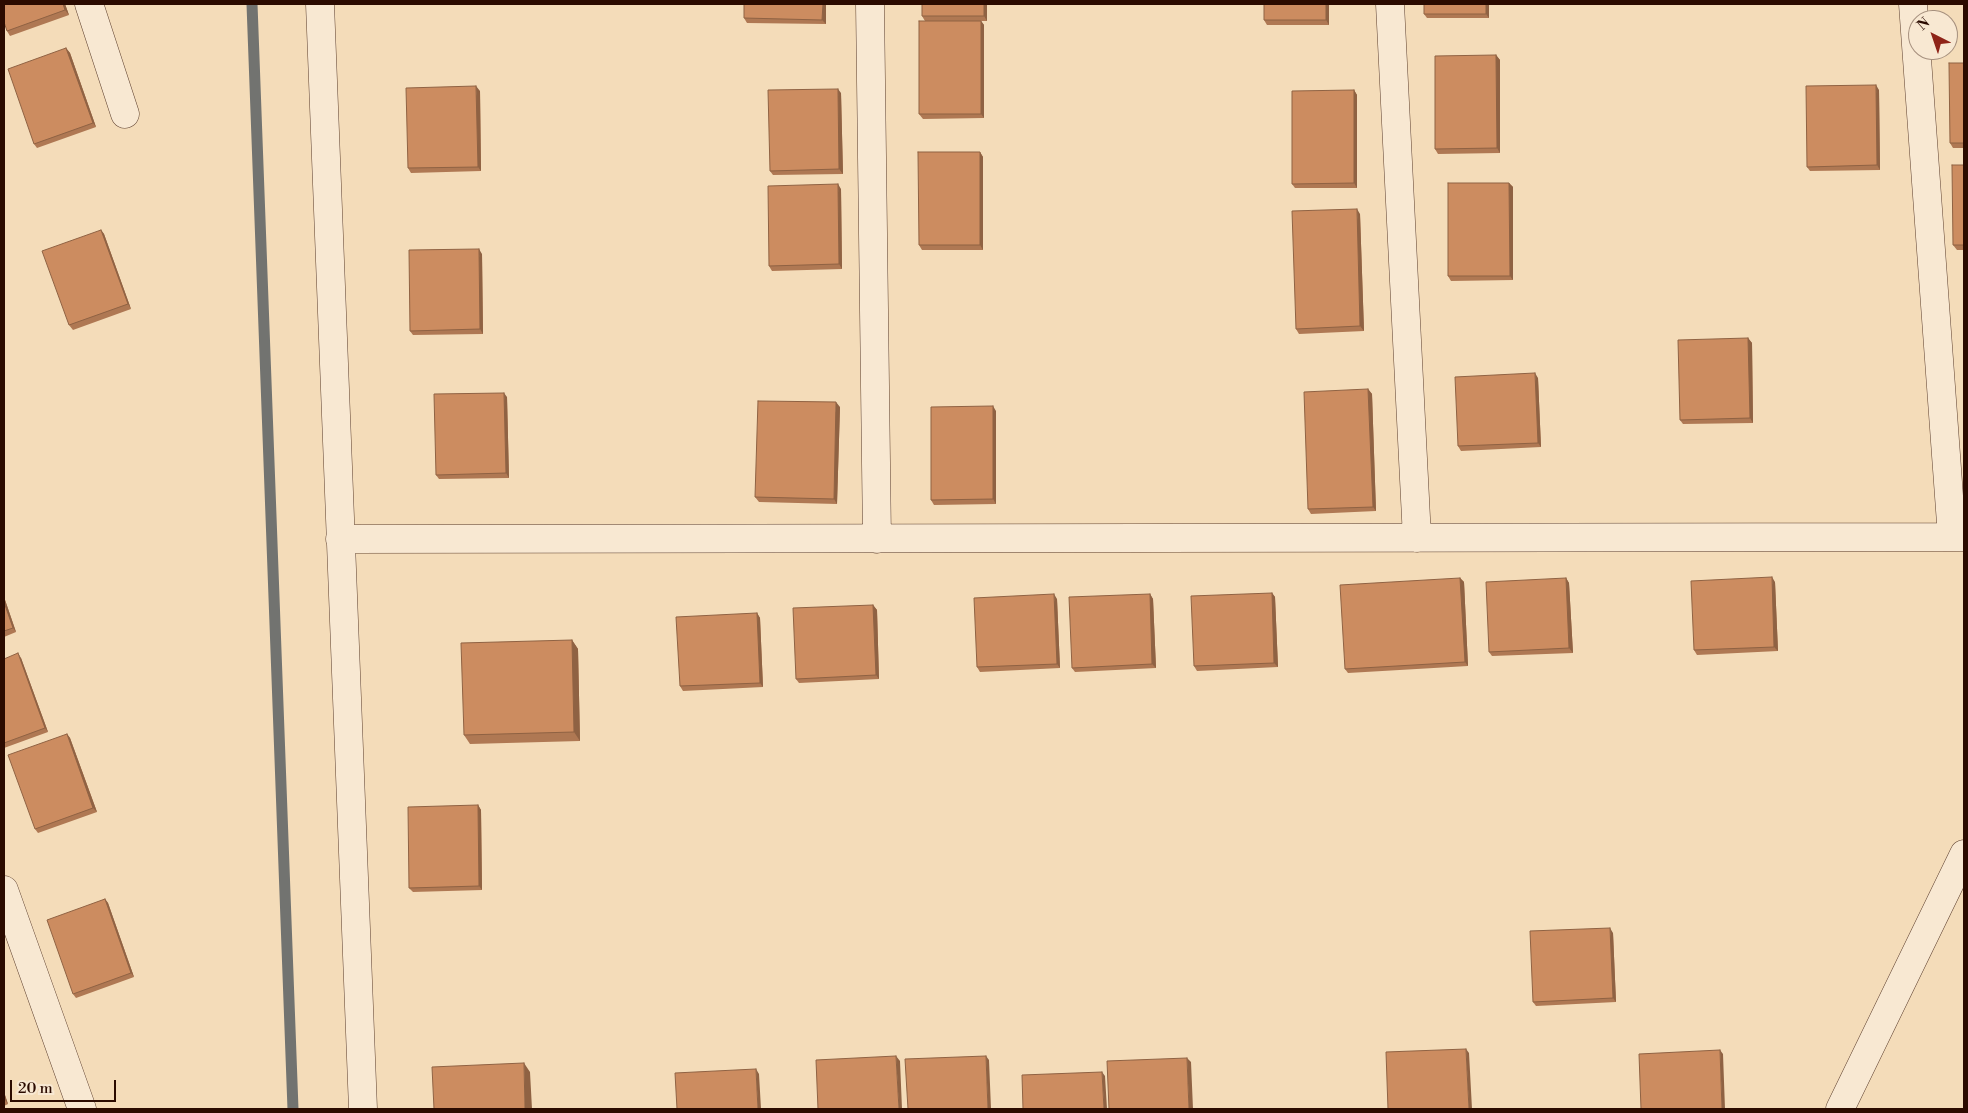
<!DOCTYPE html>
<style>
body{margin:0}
#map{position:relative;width:1968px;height:1113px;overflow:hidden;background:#f4dcb9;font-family:"Libre Bodoni",serif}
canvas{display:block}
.frame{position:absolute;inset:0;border:5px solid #2b0b00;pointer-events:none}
.north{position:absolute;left:1908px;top:10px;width:50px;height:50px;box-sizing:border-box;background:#f8e8d2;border:1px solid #a6907e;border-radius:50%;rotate:319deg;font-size:14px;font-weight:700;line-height:20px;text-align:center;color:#2b0b00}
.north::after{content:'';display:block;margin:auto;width:18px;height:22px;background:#8f2418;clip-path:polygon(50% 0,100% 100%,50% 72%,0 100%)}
.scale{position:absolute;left:10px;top:1080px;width:106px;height:22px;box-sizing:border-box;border:2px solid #2b0b00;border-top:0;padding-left:6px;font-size:15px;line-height:18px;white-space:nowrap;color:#2b0b00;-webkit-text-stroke:4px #f8e8d2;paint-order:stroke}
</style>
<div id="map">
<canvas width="1968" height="1113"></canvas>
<div class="frame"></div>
<div class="north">N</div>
<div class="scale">20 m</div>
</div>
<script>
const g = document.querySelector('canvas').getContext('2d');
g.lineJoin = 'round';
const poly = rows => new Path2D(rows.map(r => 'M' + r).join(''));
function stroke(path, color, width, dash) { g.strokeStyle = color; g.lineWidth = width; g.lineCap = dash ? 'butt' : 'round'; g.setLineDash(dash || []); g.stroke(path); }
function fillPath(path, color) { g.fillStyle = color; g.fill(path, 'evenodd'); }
stroke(poly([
 [252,4,293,1109]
]), '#727370', 11);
const street = poly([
 [89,4,125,114],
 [320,4,363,1109],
 [870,4,877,539],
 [1390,4,1417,538],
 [1913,4,1952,537],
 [340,539,1964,537],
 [4,890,82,1109],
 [1840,1109,1964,854]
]);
stroke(street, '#5d3f2e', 29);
stroke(street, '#f8e8d2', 28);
fillPath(poly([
 [4,4,65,4,69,15,10,36,7,31],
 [744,4,826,4,826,24,747,23,744,18],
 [987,4,987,21,981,21,984,25,984,118,923,119,919,114,925,21,922,16],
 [1264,4,1329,4,1329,25,1267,25,1264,20],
 [1424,4,1489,4,1489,18,1427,18,1424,14],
 [66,48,70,53,96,127,37,148,34,144],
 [1496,55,1500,60,1500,153,1438,154,1435,149],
 [1964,63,1964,148,1953,148,1950,143],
 [1354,90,1357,95,1357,188,1295,188,1292,184],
 [1879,90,1880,170,1810,171,1807,167],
 [480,91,481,171,411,173,408,168],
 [841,93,843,174,773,175,770,171],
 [980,152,983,157,983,250,922,250,919,245],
 [1964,165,1964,250,1957,250,1953,245],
 [1509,183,1513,187,1513,280,1451,281,1448,276],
 [841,189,842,269,772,271,769,266],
 [1360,214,1364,331,1299,334,1296,329],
 [101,230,104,234,131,309,73,330,69,325],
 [482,254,483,334,413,335,410,331],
 [1748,338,1752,343,1753,423,1683,424,1680,420],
 [1538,378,1541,447,1461,451,1458,446],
 [1368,389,1372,394,1376,511,1311,514,1308,509],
 [507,397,509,478,439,479,436,475],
 [840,407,837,504,759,502,755,497],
 [996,411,996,504,934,505,931,500],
 [1460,578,1464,582,1468,666,1348,673,1345,669],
 [1566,578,1569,583,1573,653,1492,656,1489,652],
 [1775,582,1778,651,1697,655,1694,650],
 [1272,593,1275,597,1278,667,1197,671,1194,666],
 [1150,594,1153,599,1156,668,1075,672,1072,668],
 [4,597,16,632,4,637],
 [1057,599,1060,668,980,672,977,667],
 [873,605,877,610,879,679,799,683,796,679],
 [757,613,760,618,763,687,683,691,680,686],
 [572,640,578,649,580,741,470,744,464,735],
 [21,658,48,732,4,748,4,659],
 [67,734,70,738,97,812,38,833,35,829],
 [478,805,481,810,482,890,413,892,409,888],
 [105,899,108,903,134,977,76,998,73,994],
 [1613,933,1616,1002,1536,1006,1533,1002],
 [4,1092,8,1104,4,1106]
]), '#af7853');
fillPath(poly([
 [63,4,65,4,69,15,65,10],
 [823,4,826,4,826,24,822,20],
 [984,4,987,4,987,21,984,16],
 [1326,4,1329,4,1329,25,1326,20],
 [1486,4,1489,4,1489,18,1486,14],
 [981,21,984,25,984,118,981,114],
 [66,48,70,53,96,127,93,123],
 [1496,55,1500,60,1500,153,1497,148],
 [1876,85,1879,90,1880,170,1877,165],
 [476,86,480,91,481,171,478,167],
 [838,89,841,93,843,174,839,169],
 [1354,90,1357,95,1357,188,1354,183],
 [980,152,983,157,983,250,980,245],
 [1509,183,1513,187,1513,280,1510,276],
 [838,184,841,189,842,269,839,264],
 [1357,209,1360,214,1364,331,1360,326],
 [101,230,104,234,131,309,128,304],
 [479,249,482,254,483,334,480,329],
 [1748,338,1752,343,1753,423,1750,418],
 [1535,373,1538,378,1541,447,1538,443],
 [1368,389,1372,394,1376,511,1373,507],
 [504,393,507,397,509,478,506,473],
 [836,402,840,407,837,504,834,499],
 [993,406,996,411,996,504,993,499],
 [1772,577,1775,582,1778,651,1774,647],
 [1460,578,1464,582,1468,666,1465,662],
 [1566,578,1569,583,1573,653,1569,648],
 [1272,593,1275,597,1278,667,1274,663],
 [1054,594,1057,599,1060,668,1057,664],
 [1150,594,1153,599,1156,668,1152,664],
 [4,597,16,632,13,628,4,602],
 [873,605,877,610,879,679,876,675],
 [757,613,760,618,763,687,760,683],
 [572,640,578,649,580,741,574,732],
 [18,653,21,658,48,732,45,728],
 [67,734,70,738,97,812,93,808],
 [478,805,481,810,482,890,479,886],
 [105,899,108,903,134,977,131,973],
 [1610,928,1613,933,1616,1002,1613,998],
 [1466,1049,1469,1053,1472,1109,1469,1109],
 [1720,1050,1723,1054,1725,1109,1722,1109],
 [896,1056,900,1061,902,1109,899,1109],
 [986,1056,989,1060,991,1109,988,1109],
 [1187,1058,1191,1062,1193,1109,1189,1109],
 [524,1063,530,1072,532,1109,525,1109],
 [756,1069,759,1074,761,1109,758,1109],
 [1102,1072,1105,1076,1107,1109,1104,1109],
 [4,1092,8,1104,5,1100,4,1097]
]), '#8f6243');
const building = poly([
 [4,4,63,4,65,10,7,31,4,22,4,4],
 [744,4,823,4,822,20,744,18,744,4],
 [922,4,984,4,984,16,922,16,922,4],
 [1264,4,1326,4,1326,20,1264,20,1264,4],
 [1424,4,1486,4,1486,14,1424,14,1424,4],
 [919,21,981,21,981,114,919,114,919,21],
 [66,48,93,123,34,144,8,69,66,48],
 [1496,55,1497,148,1435,149,1435,56,1496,55],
 [1949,63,1964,63,1964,143,1950,143,1949,63],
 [1876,85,1877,165,1807,167,1806,86,1876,85],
 [476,86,478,167,408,168,406,88,476,86],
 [838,89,839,169,770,171,768,90,838,89],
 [1354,90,1354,183,1292,184,1292,91,1354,90],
 [918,152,980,152,980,245,919,245,918,152],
 [1952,165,1964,165,1964,245,1953,245,1952,165],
 [1448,183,1509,183,1510,276,1448,276,1448,183],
 [838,184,839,264,769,266,768,186,838,184],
 [1357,209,1360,326,1296,329,1292,211,1357,209],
 [101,230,128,304,69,325,42,251,101,230],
 [479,249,480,329,410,331,409,250,479,249],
 [1748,338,1750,418,1680,420,1678,340,1748,338],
 [1535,373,1538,443,1458,446,1455,377,1535,373],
 [1368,389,1373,507,1308,509,1304,392,1368,389],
 [504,393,506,473,436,475,434,394,504,393],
 [758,401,836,402,834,499,755,497,758,401],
 [993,406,993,499,931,500,931,407,993,406],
 [1772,577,1774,647,1694,650,1691,581,1772,577],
 [1460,578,1465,662,1345,669,1340,585,1460,578],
 [1566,578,1569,648,1489,652,1486,582,1566,578],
 [1272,593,1274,663,1194,666,1191,596,1272,593],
 [1054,594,1057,664,977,667,974,598,1054,594],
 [1150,594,1152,664,1072,668,1069,597,1150,594],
 [4,602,13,628,4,631,4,602],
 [873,605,876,675,796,679,793,608,873,605],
 [757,613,760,683,680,686,676,617,757,613],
 [572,640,574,732,464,735,461,643,572,640],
 [18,653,45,728,4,743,4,659,18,653],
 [67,734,93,808,35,829,8,755,67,734],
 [478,805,479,886,409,888,408,807,478,805],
 [105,899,131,973,73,994,47,920,105,899],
 [1610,928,1613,998,1533,1002,1530,931,1610,928],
 [1466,1049,1469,1109,1388,1109,1386,1052,1466,1049],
 [1720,1050,1722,1109,1641,1109,1639,1054,1720,1050],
 [896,1056,899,1109,818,1109,816,1060,896,1056],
 [986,1056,988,1109,908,1109,905,1059,986,1056],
 [1187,1058,1189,1109,1109,1109,1107,1061,1187,1058],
 [524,1063,525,1109,434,1109,432,1067,524,1063],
 [756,1069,758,1109,677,1109,675,1073,756,1069],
 [1102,1072,1104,1109,1023,1109,1022,1075,1102,1072]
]);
fillPath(building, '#cc8c60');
stroke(building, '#8f6243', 1);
</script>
